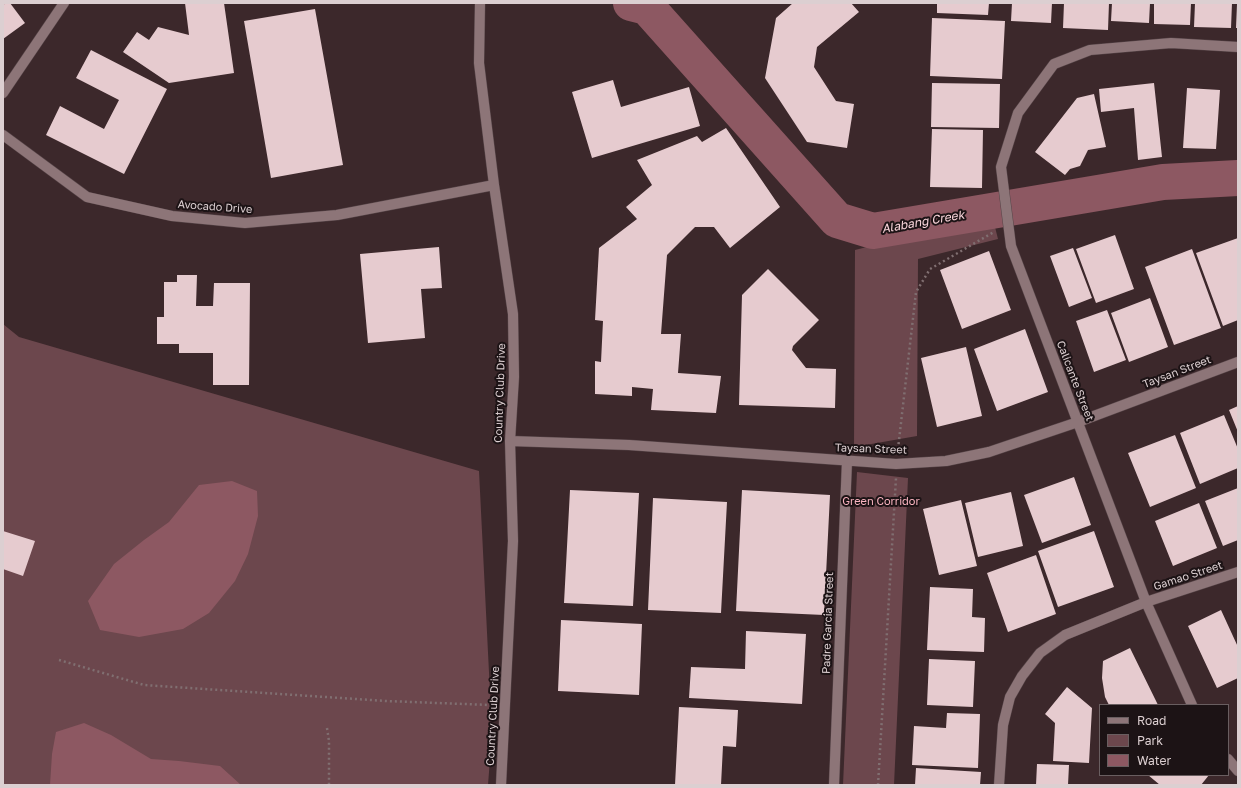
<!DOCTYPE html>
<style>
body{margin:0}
#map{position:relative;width:1241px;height:788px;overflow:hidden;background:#3c282b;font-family:"Golos Text",sans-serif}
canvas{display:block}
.frame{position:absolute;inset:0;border:4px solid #dccfd1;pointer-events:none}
.legend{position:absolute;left:1099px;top:704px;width:130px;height:72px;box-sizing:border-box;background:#1c1315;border:1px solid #695e60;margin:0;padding:5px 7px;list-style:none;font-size:12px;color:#dccfd1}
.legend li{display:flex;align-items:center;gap:8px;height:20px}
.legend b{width:20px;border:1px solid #695e60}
</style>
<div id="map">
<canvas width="1241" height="788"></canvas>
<div class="frame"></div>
<ul class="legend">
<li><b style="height:5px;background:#8d7578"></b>Road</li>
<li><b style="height:11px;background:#6c474d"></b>Park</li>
<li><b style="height:11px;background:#8d5862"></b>Water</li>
</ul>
</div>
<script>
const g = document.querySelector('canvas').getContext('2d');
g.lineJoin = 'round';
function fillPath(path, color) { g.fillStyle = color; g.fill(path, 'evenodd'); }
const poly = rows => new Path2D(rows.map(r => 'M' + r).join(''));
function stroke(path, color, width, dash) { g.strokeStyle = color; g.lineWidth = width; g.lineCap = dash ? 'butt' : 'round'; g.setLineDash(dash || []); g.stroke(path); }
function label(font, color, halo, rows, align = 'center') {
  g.font = font + ' "Golos Text",sans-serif'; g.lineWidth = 4; g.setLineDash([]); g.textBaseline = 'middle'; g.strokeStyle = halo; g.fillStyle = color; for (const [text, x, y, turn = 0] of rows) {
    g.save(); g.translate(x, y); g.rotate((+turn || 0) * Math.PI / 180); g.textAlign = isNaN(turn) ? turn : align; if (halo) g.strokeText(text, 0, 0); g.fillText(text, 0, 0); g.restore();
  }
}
fillPath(poly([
 [992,215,998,239,918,259,917,436,854,447,855,250],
 [3,324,19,337,479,471,492,733,488,785,3,785],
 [857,472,908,478,894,785,843,785]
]), '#6c474d');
fillPath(poly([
 [232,481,257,491,258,516,248,554,235,581,209,613,183,629,139,637,100,630,88,601,114,564,144,540,169,522,199,485],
 [84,723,111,735,151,759,179,761,220,766,241,785,50,785,52,754,56,732]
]), '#8d5862');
stroke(poly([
 [631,3,647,7,837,220,873,231,1163,182,1238,178]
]), '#8d5862', 36);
fillPath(poly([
 [6,3,10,3,25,23,3,39,3,5],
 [185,3,224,3,234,73,169,83,123,52,137,32,149,40,158,27,189,35],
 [793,3,813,3,814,4,815,3,851,3,859,12,817,47,814,67,836,101,854,104,847,148,807,142,765,78,776,18],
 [937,3,989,3,988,15,937,13],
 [1012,3,1052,3,1051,23,1011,21],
 [1064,3,1109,3,1108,30,1063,28],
 [1112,3,1150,3,1149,23,1111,21],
 [1154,3,1191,3,1190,25,1154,24],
 [1195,3,1232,3,1231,28,1194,27],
 [1237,4,1238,4,1238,28,1236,28],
 [315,9,343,165,271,178,244,21],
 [932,18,1005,21,1002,79,930,76],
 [91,50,167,89,124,174,46,135,60,106,104,129,119,100,76,78],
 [613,80,621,107,689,87,700,126,592,158,572,92],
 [932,83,1000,84,999,128,931,127],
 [1154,83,1162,157,1138,160,1134,108,1101,112,1099,89],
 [1187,88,1220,90,1216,149,1183,148],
 [1094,94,1106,147,1088,150,1080,166,1070,169,1065,175,1035,152,1077,98],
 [726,128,780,207,730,248,714,227,695,227,667,255,661,334,681,334,678,373,721,376,716,413,651,410,653,389,632,387,632,396,595,394,595,361,601,362,603,321,595,320,599,248,637,219,626,207,652,185,637,160,697,136,702,142],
 [932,129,983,130,982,188,930,187],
 [1115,235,1134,289,1096,303,1076,249],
 [1238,238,1238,320,1223,326,1196,253],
 [439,247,442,288,421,289,425,338,368,343,360,254],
 [1073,248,1092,298,1069,307,1050,256],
 [1192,249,1221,328,1174,345,1145,267],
 [989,251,1011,310,962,329,940,270],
 [768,269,819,320,793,346,792,350,806,368,836,369,835,408,739,405,742,295],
 [177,275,197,275,196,306,213,306,214,283,250,283,249,385,213,385,213,353,179,353,179,344,157,344,157,317,164,317,164,282,177,282],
 [1150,298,1168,347,1129,362,1111,313],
 [1107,310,1126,360,1094,372,1076,321],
 [1025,329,1048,392,997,411,974,349],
 [966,347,982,416,937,427,921,358],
 [1238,406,1238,432,1229,410],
 [1224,415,1238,449,1238,468,1200,484,1180,433],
 [1175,435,1196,488,1150,507,1128,453],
 [1074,477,1091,525,1042,543,1024,495],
 [1238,488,1238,540,1223,546,1205,501],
 [570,490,639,493,633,606,564,603],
 [742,490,830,495,824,615,736,611],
 [1011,492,1023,546,978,557,965,503],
 [653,498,727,502,721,613,648,610],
 [961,500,977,566,939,575,923,509],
 [1199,503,1217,548,1173,566,1155,521],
 [3,531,35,541,23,576,3,569],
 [1094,531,1114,587,1058,607,1038,551],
 [1036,555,1056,614,1008,632,987,573],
 [930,587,973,589,972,617,985,618,984,652,927,650],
 [1221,610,1238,647,1238,678,1217,688,1188,626],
 [561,620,642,624,639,695,558,691],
 [746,631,806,634,802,704,689,698,691,667,745,669],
 [1130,648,1158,705,1109,705,1105,697,1102,678,1103,661],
 [929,659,975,661,973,707,927,705],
 [1067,687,1092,708,1089,763,1053,761,1055,723,1045,714],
 [679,707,738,710,736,747,723,746,721,785,675,785],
 [947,713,980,714,978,768,912,765,914,726,946,728],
 [1037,764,1069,765,1068,785,1036,785],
 [916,768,981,772,980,785,915,785],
 [1148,775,1209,775,1201,785,1160,785]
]), '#e6cbcf');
const minor = poly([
 [480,3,479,63,494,185,513,314,514,377,510,441,513,541,501,785],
 [3,93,64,3],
 [3,135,87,197,172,216,245,223,337,215,494,185],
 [510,441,629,445,896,464,946,461,989,452,1078,422,1238,362],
 [1192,705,1146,602,1011,246,1001,167,1018,113,1054,64,1090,50,1171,43,1238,47],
 [1228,759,1238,771],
 [834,785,847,461],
 [999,785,1003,725,1010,697,1022,676,1040,653,1065,635,1146,602,1238,572]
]);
stroke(minor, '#564548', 11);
stroke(poly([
 [898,449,916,292,930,269,994,232],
 [59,660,144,685,386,701,490,705],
 [327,728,329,741,329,785],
 [878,785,896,478]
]), '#806f71', 2.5, [2, 3]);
stroke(minor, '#8d7578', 10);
label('11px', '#dccfd1', '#1c1315', [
 ["Avocado Drive",215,207,4],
 ["Taysan Street",1177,372,-21],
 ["Calicante Street",1075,381,69],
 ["Country Club Drive",500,393,-88],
 ["Taysan Street",871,449,2],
 ["Gamao Street",1188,576,-18],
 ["Padre Garcia Street",828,623,-88],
 ["Country Club Drive",493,716,-87]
]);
label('11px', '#f8b3bf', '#1c1315', [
 ["Green Corridor",881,502]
]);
label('italic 12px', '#fad6dc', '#1c1315', [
 ["Alabang Creek",923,222,-10]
]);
</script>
